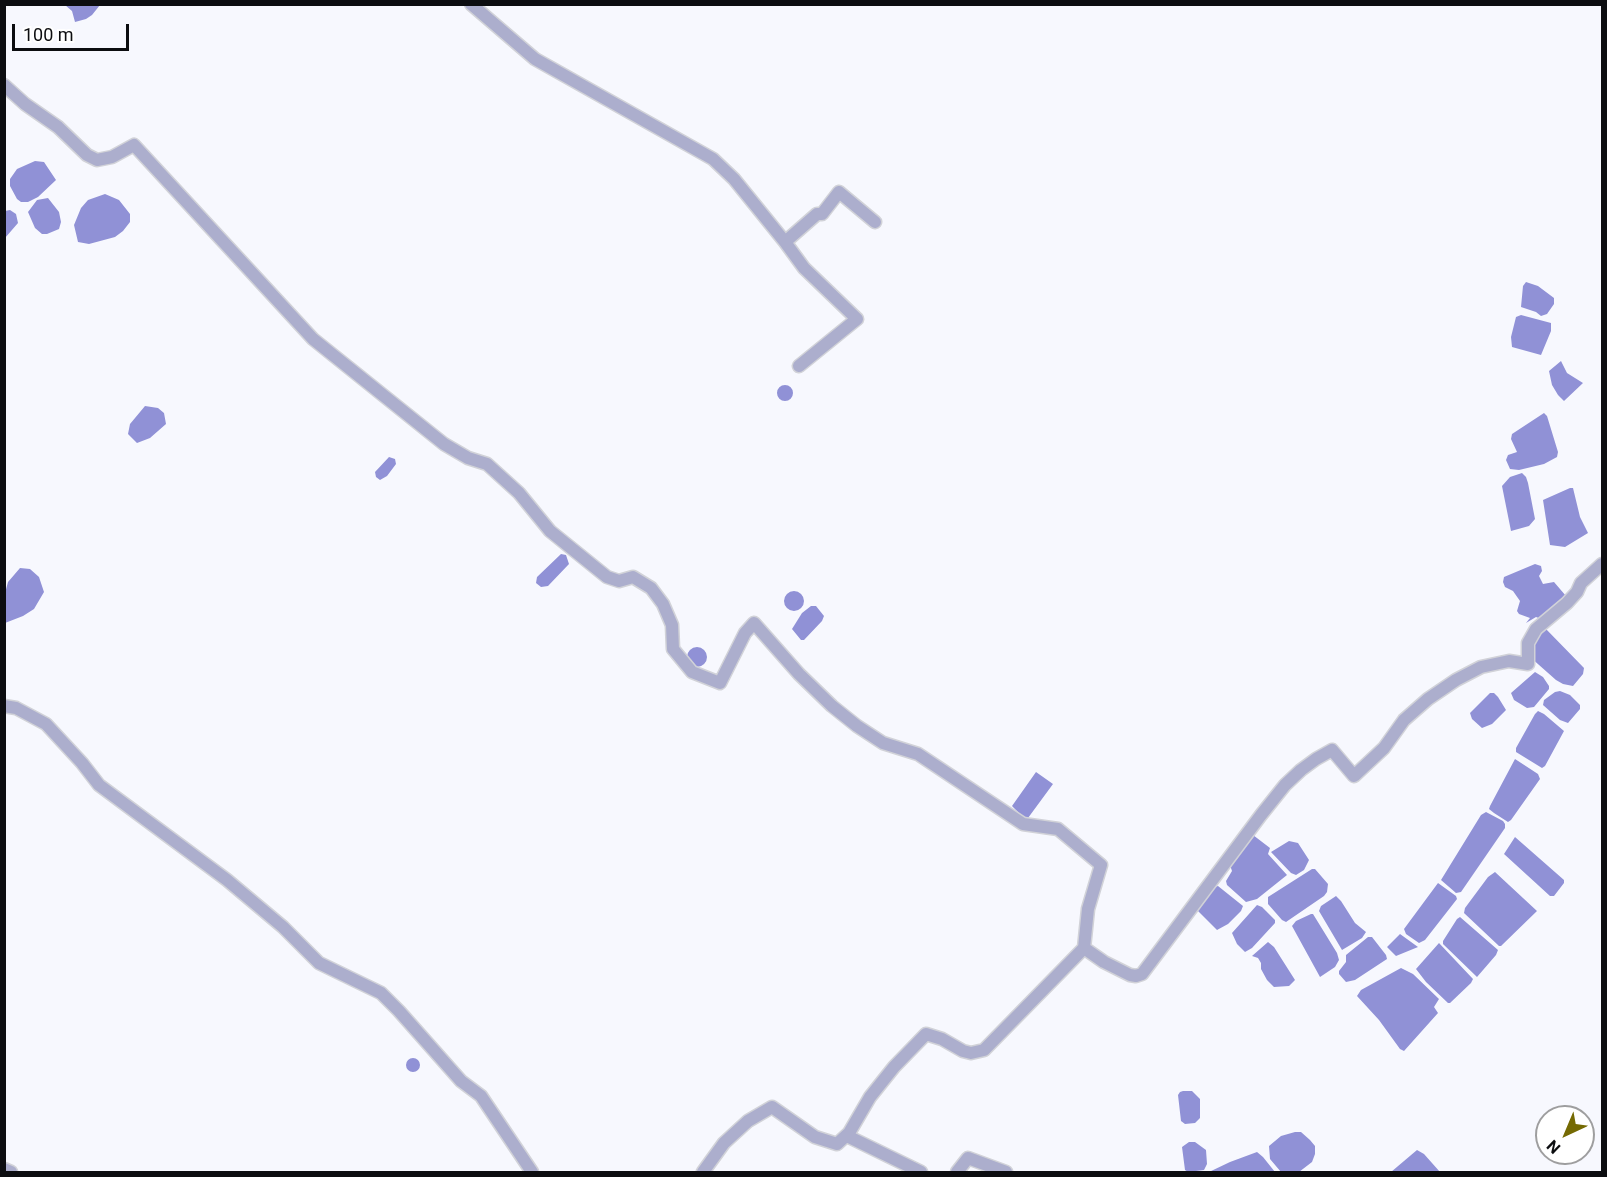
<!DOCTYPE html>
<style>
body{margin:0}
#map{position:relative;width:1607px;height:1177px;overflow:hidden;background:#f7f8fe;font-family:Roboto,sans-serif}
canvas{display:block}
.frame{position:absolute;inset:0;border:6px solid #0c0d10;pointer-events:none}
.north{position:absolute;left:1535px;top:1105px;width:60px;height:60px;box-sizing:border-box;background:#fff;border:2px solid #9e9e9f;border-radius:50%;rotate:224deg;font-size:16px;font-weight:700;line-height:24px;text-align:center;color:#0c0d10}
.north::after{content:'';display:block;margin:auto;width:21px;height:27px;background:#756a03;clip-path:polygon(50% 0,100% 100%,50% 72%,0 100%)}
.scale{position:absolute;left:12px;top:24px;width:117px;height:27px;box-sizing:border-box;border:3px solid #0c0d10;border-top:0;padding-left:8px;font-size:18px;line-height:21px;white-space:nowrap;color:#0c0d10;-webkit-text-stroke:4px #fff;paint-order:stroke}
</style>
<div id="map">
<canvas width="1607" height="1177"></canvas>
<div class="frame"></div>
<div class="north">N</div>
<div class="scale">100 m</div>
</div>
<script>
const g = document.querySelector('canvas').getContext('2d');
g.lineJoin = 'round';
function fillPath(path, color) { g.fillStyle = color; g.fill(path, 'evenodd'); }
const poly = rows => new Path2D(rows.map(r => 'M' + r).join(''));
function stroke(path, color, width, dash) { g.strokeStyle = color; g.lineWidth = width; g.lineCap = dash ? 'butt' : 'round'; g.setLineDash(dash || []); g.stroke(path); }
fillPath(poly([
 [65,5,100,4,100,5,92,15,86,19,75,22,72,11],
 [35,161,44,162,56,180,38,197,28,202,21,202,17,199,10,186,10,179,17,169],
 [105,194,119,200,130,214,130,222,123,231,115,237,89,244,78,242,74,225,81,208,88,200],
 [48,198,59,212,61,222,59,229,47,234,42,234,35,228,28,212,37,200],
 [10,210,16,214,18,223,5,238,5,211],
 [1526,282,1538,286,1554,298,1554,304,1547,314,1541,316,1536,312,1521,307,1523,286],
 [1521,315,1551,323,1551,331,1541,355,1512,347,1511,337,1516,317],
 [1561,361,1567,373,1583,383,1564,401,1558,395,1552,385,1549,371],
 '777 393a8 8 0 1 1 16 0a8 8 0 1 1-16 0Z',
 [145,406,158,408,164,413,166,424,150,438,137,443,128,434,130,424],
 [1544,413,1547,416,1558,452,1557,457,1544,464,1519,470,1510,469,1506,460,1508,455,1517,452,1511,439,1512,434],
 [389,457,395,459,396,464,387,476,380,480,376,477,375,472],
 [1522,473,1526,477,1528,483,1535,519,1529,526,1511,531,1502,486,1510,477],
 [1570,488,1573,488,1580,517,1588,533,1565,547,1550,545,1543,500],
 [561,554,566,555,569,564,548,586,541,587,536,583,537,577],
 [1535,564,1541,566,1542,571,1539,576,1543,584,1554,582,1566,596,1541,619,1536,617,1526,623,1530,618,1519,614,1517,611,1520,601,1513,591,1505,587,1503,582,1504,577],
 [20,568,30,569,39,577,44,592,34,609,23,616,5,623,5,593,8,582],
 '784 601a10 10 0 1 1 20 0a10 10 0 1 1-20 0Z',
 [811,606,816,606,824,616,822,621,804,640,801,640,792,629,802,613],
 [1545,628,1584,668,1583,674,1573,686,1563,684,1556,680,1530,657,1532,642],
 '687 657a10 10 0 1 1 20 0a10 10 0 1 1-20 0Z',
 [1535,672,1543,677,1549,686,1549,689,1534,707,1527,708,1514,700,1511,693],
 [1560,691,1570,695,1580,705,1580,709,1568,723,1560,720,1543,705,1544,700,1555,692],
 [1490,693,1494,693,1498,697,1506,710,1492,724,1482,728,1472,719,1470,713],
 [1538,711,1544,714,1564,731,1545,766,1542,768,1516,752,1516,748,1535,714],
 [1515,759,1538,774,1540,779,1511,820,1508,822,1494,813,1489,809,1490,806],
 [1036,772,1053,784,1028,818,1024,818,1012,806],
 [1486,812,1503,821,1505,824,1505,828,1461,892,1456,893,1441,880,1481,815],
 [1253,835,1270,848,1268,854,1287,875,1257,899,1246,902,1227,885,1226,881,1232,871,1230,865],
 [1515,837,1564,880,1564,883,1554,896,1550,896,1504,854],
 [1289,841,1298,843,1309,860,1304,870,1296,875,1291,873,1271,852],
 [1312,869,1315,869,1328,884,1327,892,1324,896,1286,922,1282,920,1268,904,1268,897],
 [1495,872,1537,911,1501,946,1499,946,1464,913,1465,908,1488,877],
 [1438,883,1456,896,1457,899,1425,940,1419,943,1406,934,1404,929],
 [1218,886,1243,906,1241,911,1228,924,1217,930,1197,910,1214,887],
 [1336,896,1341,901,1355,923,1366,932,1362,938,1342,950,1319,911,1321,906],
 [1257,905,1262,907,1275,920,1275,923,1252,948,1245,952,1237,944,1232,933],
 [1311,914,1313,914,1337,953,1339,960,1335,967,1320,977,1292,926,1296,921],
 [1460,917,1498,950,1496,955,1477,977,1443,944,1443,941,1457,919],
 [1400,934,1418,947,1396,956,1387,947],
 [1368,937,1372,937,1386,955,1387,959,1355,980,1346,982,1339,974,1339,971,1346,962,1346,955],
 [1268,942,1274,947,1295,980,1289,986,1274,987,1267,980,1261,969,1261,963,1258,958,1252,956],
 [1439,943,1473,979,1471,983,1450,1003,1448,1003,1426,982,1416,969],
 [1401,968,1413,974,1439,999,1434,1007,1438,1013,1404,1051,1400,1049,1379,1020,1357,996,1361,990],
 '406 1065a7 7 0 1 1 14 0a7 7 0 1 1-14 0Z',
 [1183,1091,1192,1091,1200,1099,1200,1118,1195,1123,1185,1124,1181,1121,1178,1095,1180,1092],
 [1295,1132,1301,1132,1310,1140,1315,1146,1315,1154,1312,1162,1299,1172,1281,1172,1270,1159,1269,1146,1281,1136],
 [1189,1142,1195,1142,1206,1150,1207,1164,1204,1170,1188,1172,1185,1170,1182,1147],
 [1417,1150,1424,1154,1440,1172,1391,1172],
 [1257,1152,1263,1157,1275,1172,1209,1172,1230,1162]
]), '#9091d6');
const minor = poly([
 [471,4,535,59,713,159,734,179,785,242],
 [4,85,25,104,58,127,87,155,97,160,112,157,134,145,313,339,444,444,468,458,487,464,519,493,550,531,607,577,619,581,633,577,651,588,663,604,672,625,673,649,692,672,720,683,745,633,754,623,799,674,832,706,857,726,883,743,918,754,1023,824,1058,829,1101,865,1088,909,1084,948],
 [799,366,857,319,804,268,785,242,817,214,822,214,839,192,875,222],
 [4,706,16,708,46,724,82,763,99,785,227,880,283,927,319,963,381,993,399,1011,461,1081,481,1096,532,1172],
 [847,1136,921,1172],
 [4,1169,11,1172],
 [703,1172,724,1143,748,1121,772,1107,815,1137,837,1144,849,1133,870,1097,894,1067,926,1034,942,1039,963,1051,971,1053,984,1050,1084,948,1104,962,1130,975,1136,976,1142,974,1261,815,1285,785,1301,770,1316,759,1332,750,1354,776,1384,748,1404,720,1428,699,1456,680,1481,667,1509,661,1528,664,1528,643,1536,629,1567,603,1577,592,1581,583,1602,564],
 [957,1172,968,1158,1006,1172]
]);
stroke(minor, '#d1d2d8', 15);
stroke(minor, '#acaecd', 12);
</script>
